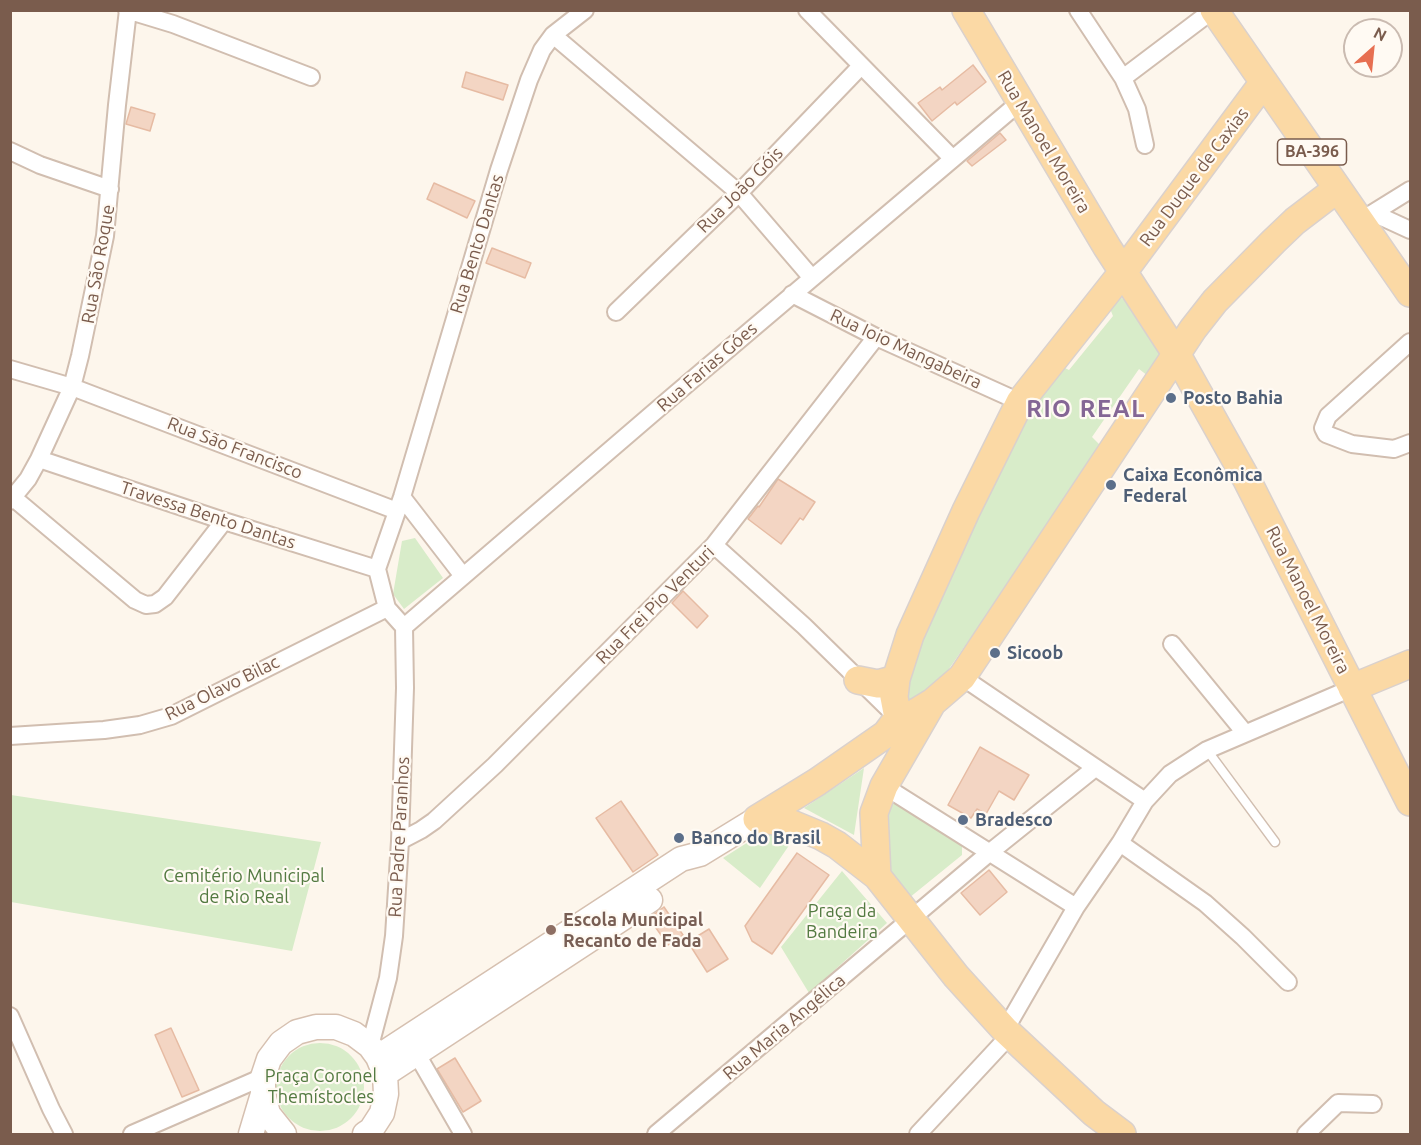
<!DOCTYPE html>
<meta charset="utf-8">
<style>
body{margin:0}
#map{position:relative;width:1421px;height:1145px;overflow:hidden;background:#fdf6ec;font-family:Ubuntu,sans-serif}
canvas{display:block}
.frame{position:absolute;inset:0;border:12px solid #7a5c4d;pointer-events:none}
.north{position:absolute;left:1343px;top:18px;width:60px;height:60px;box-sizing:border-box;background:#fffaf3;border:2px solid #cabbb1;border-radius:50%;rotate:27deg;font-size:16px;font-weight:700;line-height:24px;text-align:center;color:#7a5c4d}
.north::after{content:'';display:block;margin:auto;width:21px;height:27px;background:#e76f51;clip-path:polygon(50% 0,100% 100%,50% 72%,0 100%)}
</style>
<div id="map">
<canvas width="1421" height="1145"></canvas>
<div class="frame"></div>
<div class="north">N</div>
</div>
<script>
const g = document.querySelector('canvas').getContext('2d');
g.lineJoin = 'round';
function fillPath(path, color) { g.fillStyle = color; g.fill(path, 'evenodd'); }
const poly = rows => new Path2D(rows.map(r => 'M' + r).join(''));
function stroke(path, color, width, dash) { g.strokeStyle = color; g.lineWidth = width; g.lineCap = dash ? 'butt' : 'round'; g.setLineDash(dash || []); g.stroke(path); }
function label(font, color, halo, rows, align = 'center') {
  g.font = font + ' Ubuntu,sans-serif'; g.lineWidth = 4.5; g.setLineDash([]); g.textBaseline = 'middle'; g.strokeStyle = halo; g.fillStyle = color; for (const [text, x, y, turn = 0] of rows) {
    g.save(); g.translate(x, y); g.rotate((+turn || 0) * Math.PI / 180); g.textAlign = isNaN(turn) ? turn : align; if (halo) g.strokeText(text, 0, 0); g.fillText(text, 0, 0); g.restore();
  }
}
fillPath(poly([
 [1121,298,1126,299,1160,350,1159,358,1148,376,1139,369,1092,437,1103,448,944,676,912,702,903,698,918,634,1024,410,1059,365,1069,370,1113,316,1109,306],
 [415,538,443,578,404,609,393,594,402,541],
 [864,768,854,835,804,808],
 [11,795,321,842,292,951,11,902],
 [891,801,962,845,962,855,909,898,887,867,882,809],
 [764,832,782,833,792,841,760,888,723,858],
 [842,871,887,923,809,993,781,947],
 '276 1087a44 44 0 1 1 88 0a44 44 0 1 1-88 0Z'
]), '#d8ecc9');
const building = poly([
 [973,65,986,82,957,105,955,102,932,121,918,103,940,87,942,90,973,65],
 [466,72,508,85,503,100,462,87,466,72],
 [131,107,155,114,150,131,126,124,131,107],
 [1000,133,1006,140,972,166,967,161,1000,133],
 [434,183,475,201,467,218,427,199,434,183],
 [492,248,531,263,525,278,486,263,492,248],
 [778,479,815,502,803,520,800,518,781,544,748,519,758,506,759,507,778,479],
 [683,591,708,616,697,628,672,603,683,591],
 [980,747,1029,775,1014,800,999,791,986,814,977,809,971,818,948,805,980,747],
 [621,801,658,855,633,872,596,818,621,801],
 [797,853,829,875,772,954,752,941,745,926,797,853],
 [989,870,1007,892,980,915,961,893,989,870],
 [664,907,683,935,668,945,649,918,664,907],
 [709,929,728,959,707,972,688,942,709,929],
 [171,1028,199,1090,182,1097,155,1035,171,1028],
 [455,1058,481,1101,463,1112,437,1069,455,1058]
]);
fillPath(building, '#f3d5c3');
stroke(building, '#e6bba3', 1.5);
const lane = poly([
 [1207,750,1275,842]
]);
const street = poly([
 [127,10,173,24,311,77],
 [807,10,952,158],
 [1078,10,1123,78,1137,109,1145,145],
 [553,35,739,193,812,278],
 [1123,78,1213,10],
 [10,151,40,165,110,189],
 [1373,213,1410,230],
 [1360,221,1410,190],
 [792,294,876,337,1020,402],
 [616,312,739,193,861,66],
 [1410,342,1328,416,1323,428,1326,434,1352,444,1394,449,1410,443],
 [10,369,72,387,397,511],
 [39,459,224,521,377,569],
 [10,495,135,600,146,605,155,604,165,597,224,521],
 [402,497,463,576],
 [10,501,28,479,39,459,72,387,80,356,105,236,117,105,128,10],
 [714,545,804,626,897,717],
 [404,627,673,396,1020,102],
 [404,627,387,608,377,569,402,497,499,170,529,80,542,50,553,35,585,10],
 [1172,644,1245,733],
 [962,677,1145,801],
 [10,736,104,730,140,725,171,716,387,608],
 [884,786,1076,907],
 [400,841,421,830,434,821,495,765,714,545,876,337],
 [1120,843,1205,903,1243,937,1288,982],
 [10,1016,51,1109,64,1134],
 [1005,1030,1076,907,1120,843,1145,801,1170,774,1207,750,1352,688],
 [411,1044,463,1134],
 [370,1046,388,978,394,936,400,841,405,688,404,627],
 [132,1134,263,1077],
 [656,1134,989,853,1095,768],
 [918,1134,1010,1035],
 [1306,1134,1338,1103,1373,1104]
]);
const secondary = poly([
 [378,1057,681,859,700,854,757,819],
 [385,1074,650,900],
 [251,1134,263,1094],
 [284,1134,268,1114,263,1094,263,1077,269,1059,281,1043,297,1032,316,1027,336,1027,354,1034,370,1046,378,1057,385,1074,386,1094,382,1113,371,1130,365,1134]
]);
const primary = poly([
 [966,10,1107,247,1177,355,1247,480,1410,802],
 [1214,10,1410,293],
 [858,680,878,684,896,679],
 [1352,688,1410,664],
 [898,718,894,697,896,679,910,635,966,511,1020,402,1123,272,1264,82],
 [898,718,910,716,933,702,962,677,1193,329,1215,301,1274,241,1295,221,1337,189],
 [757,819,787,822,821,836,837,845,877,876,956,976,1005,1030,1094,1113,1122,1134],
 [757,819,817,782,886,734,898,718],
 [877,876,874,813,884,786,932,703]
]);
stroke(lane, '#d1beb0', 11);
stroke(street, '#d1beb0', 20);
stroke(secondary, '#d6c0b0', 27);
stroke(primary, '#dad1cd', 30);
stroke(lane, '#fff', 8);
stroke(street, '#fff', 16);
stroke(secondary, '#fff', 24);
stroke(primary, '#fbd9a5', 27);
for (const [x, y, r, color] of [
 [1171,398,6,"#5c6f8a"],
 [1111,485,6,"#5c6f8a"],
 [995,653,6,"#5c6f8a"],
 [963,820,6,"#5c6f8a"],
 [679,838,6,"#5c6f8a"],
 [551,930,6,"#8d6e63"]
]) { const dot = new Path2D(); dot.arc(x, y, r, 0, 2 * Math.PI); g.fillStyle = color; g.fill(dot); stroke(dot, '#fffaf3', 2); }
for (const [x, y, w] of [
 [1312,152,69]
]) { const box = new Path2D(); box.roundRect(x - w / 2, y - 13, w, 26, 4.5); g.fillStyle = '#fffaf3'; g.fill(box); stroke(box, '#7a5c4d', 1.5); }
label('bold 16px', '#7a5c4d', null, [
 ["BA-396",1312,152]
]);
label('18px', '#7a5c4d', '#fffaf3', [
 ["Rua Manoel Moreira",1044,142,59],
 ["Rua Duque de Caxias",1194,177,-53],
 ["Rua João Góis",740,190,-45],
 ["Rua Bento Dantas",477,244,-73],
 ["Rua São Roque",98,264,-80],
 ["Rua Ioio Mangabeira",906,349,25],
 ["Rua Farias Góes",707,367,-41],
 ["Rua São Francisco",235,448,21],
 ["Travessa Bento Dantas",208,515,18],
 ["Rua Manoel Moreira",1308,600,63],
 ["Rua Frei Pio Venturi",655,605,-45],
 ["Rua Olavo Bilac",222,688,-26],
 ["Rua Padre Paranhos",399,837,-87],
 ["Rua Maria Angélica",784,1027,-40]
]);
label('bold 18px', '#4e5e75', '#fffaf3', [
 ["Posto Bahia",1183,398],
 ["Caixa Econômica",1123,475],
 ["Federal",1123,496],
 ["Sicoob",1007,653],
 ["Bradesco",975,820],
 ["Banco do Brasil",691,838]
], 'left');
label('18px', '#537a41', '#fffaf3', [
 ["Cemitério Municipal",244,876],
 ["de Rio Real",244,897],
 ["Praça da",842,911],
 ["Bandeira",842,932],
 ["Praça Coronel",321,1076],
 ["Themístocles",321,1097]
]);
label('bold 18px', '#785e54', '#fffaf3', [
 ["Escola Municipal",563,920],
 ["Recanto de Fada",563,941]
], 'left');
g.letterSpacing = '1.5px';
label('bold 24px', '#846695', '#fffaf3', [
 ["RIO REAL",1086,409]
]);
g.letterSpacing = '0px';
</script>
